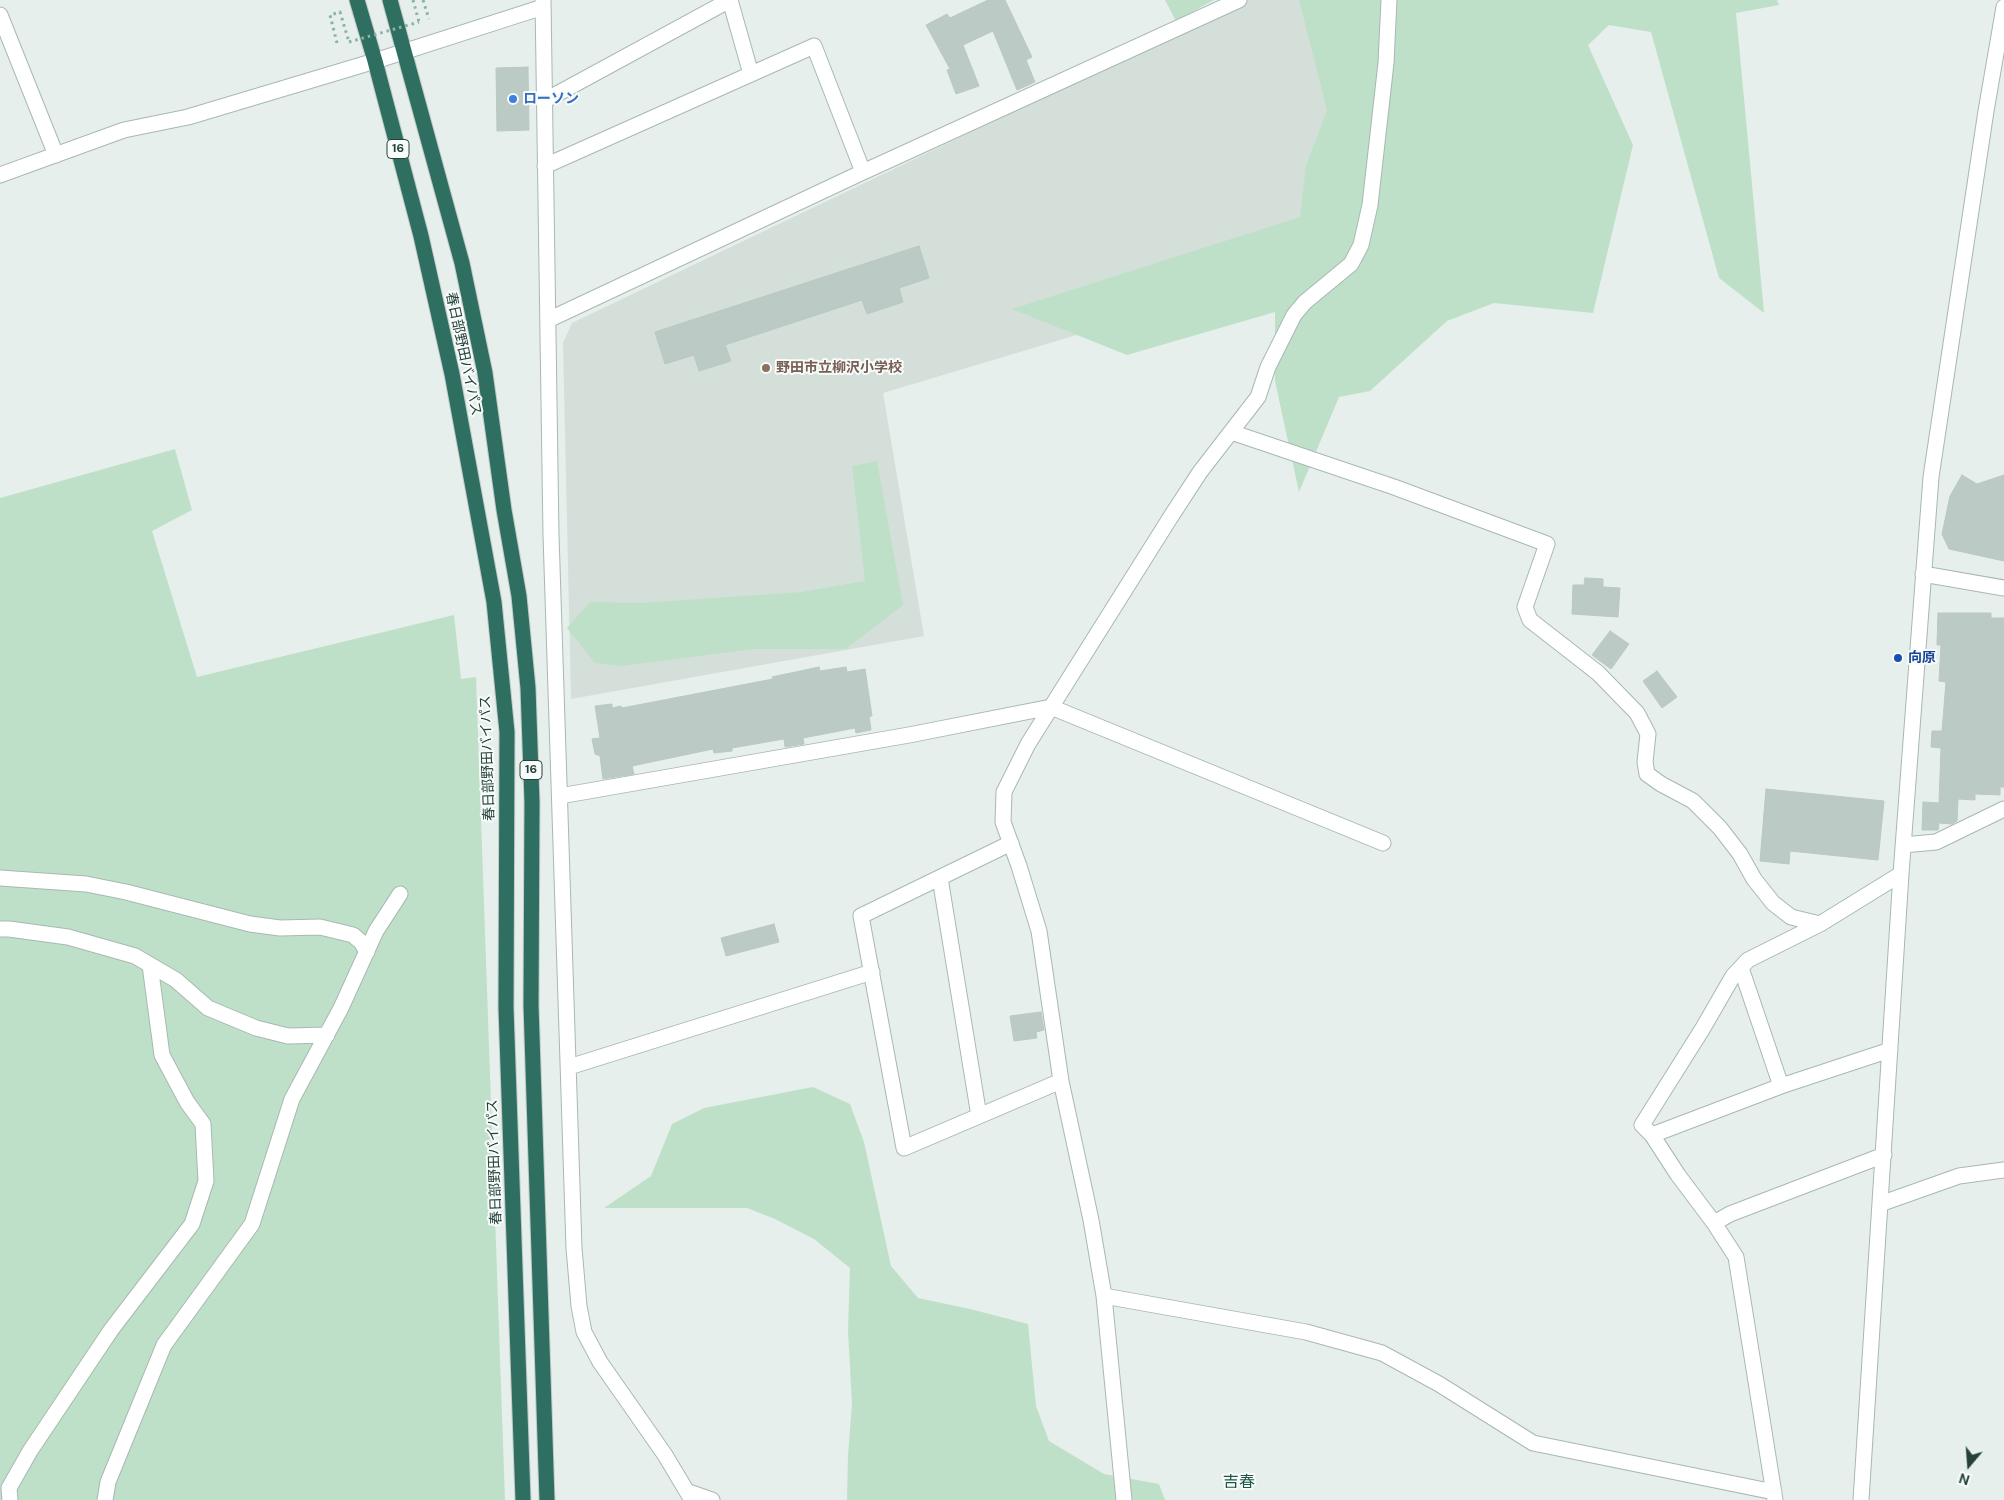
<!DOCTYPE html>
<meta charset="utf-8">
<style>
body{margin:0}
#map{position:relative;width:2004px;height:1500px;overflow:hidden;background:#e6efeb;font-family:"DM Sans",sans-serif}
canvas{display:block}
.north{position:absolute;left:1944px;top:1440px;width:50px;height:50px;-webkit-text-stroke:4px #f7fbf9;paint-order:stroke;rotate:198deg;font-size:14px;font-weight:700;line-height:20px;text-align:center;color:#24423a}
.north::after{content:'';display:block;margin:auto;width:18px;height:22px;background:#24423a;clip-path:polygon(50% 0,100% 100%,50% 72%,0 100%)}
</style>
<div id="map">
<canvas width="2004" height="1500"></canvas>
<div class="north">N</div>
</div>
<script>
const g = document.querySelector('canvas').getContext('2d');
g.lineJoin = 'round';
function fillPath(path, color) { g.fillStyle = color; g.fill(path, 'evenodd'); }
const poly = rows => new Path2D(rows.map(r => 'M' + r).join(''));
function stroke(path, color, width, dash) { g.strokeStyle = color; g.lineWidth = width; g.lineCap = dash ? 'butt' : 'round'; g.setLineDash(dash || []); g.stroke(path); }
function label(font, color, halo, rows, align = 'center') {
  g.font = font + ' "DM Sans","Noto Sans JP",sans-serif'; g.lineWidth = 4; g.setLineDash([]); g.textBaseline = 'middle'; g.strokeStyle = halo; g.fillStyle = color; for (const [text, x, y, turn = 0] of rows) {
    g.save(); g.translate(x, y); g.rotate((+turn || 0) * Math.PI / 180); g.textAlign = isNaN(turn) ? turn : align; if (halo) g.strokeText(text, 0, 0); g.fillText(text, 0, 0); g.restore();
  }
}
fillPath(poly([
 [1247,0,1391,0,1347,254,883,393,924,636,571,699,563,343,572,323]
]), '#d4dfda');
fillPath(poly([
 [1165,0,1214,0,1176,21],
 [1299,0,1777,0,1779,5,1736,13,1764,313,1719,278,1651,32,1609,25,1588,45,1633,145,1593,313,1494,303,1447,321,1370,391,1339,397,1299,492,1275,381,1275,312,1127,355,1012,309,1300,217,1306,166,1327,110],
 [175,449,192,510,152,531,197,677,454,615,461,679,476,677,505,1500,0,1500,0,498],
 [877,461,903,605,846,649,753,649,622,666,595,663,567,628,590,602,641,603,801,592,865,581,852,466],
 [813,1087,850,1104,864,1142,891,1266,918,1298,970,1309,1028,1324,1036,1406,1049,1441,1104,1474,1159,1484,1165,1500,847,1500,848,1455,852,1404,848,1331,850,1268,814,1239,775,1219,747,1208,604,1208,651,1176,672,1124,704,1108]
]), '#bfe0c8');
const building = poly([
 [988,0,1005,0,1032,57,1026,60,1035,82,1017,90,993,31,963,45,979,86,956,94,947,70,950,69,926,25,947,14,950,18,988,0],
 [528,67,529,130,497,131,496,68,528,67],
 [919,246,929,278,899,288,903,302,867,314,862,300,725,345,731,361,699,371,694,355,665,364,655,332,919,246],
 [1962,475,1977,484,2004,475,2004,561,1949,549,1942,534,1950,496,1962,475],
 [1585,578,1603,579,1603,587,1620,588,1618,617,1572,614,1573,585,1584,585,1585,578],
 [1938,613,1991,613,1991,618,2004,618,2004,787,2000,787,2000,795,1975,794,1975,800,1958,799,1957,821,1952,824,1939,823,1938,830,1922,830,1923,802,1939,803,1941,748,1931,747,1932,731,1942,731,1946,682,1939,681,1941,645,1937,645,1938,613],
 [1610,631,1629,644,1611,669,1592,655,1610,631],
 [819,667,820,671,846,667,847,672,865,669,872,716,869,716,871,730,856,733,855,728,803,738,804,744,785,747,784,739,732,748,732,751,714,753,713,749,632,766,634,774,603,779,600,756,595,754,592,739,600,738,595,706,612,704,612,708,621,706,622,708,773,679,772,677,819,667],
 [1657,671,1677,697,1662,708,1643,681,1657,671],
 [1766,789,1884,801,1878,860,1790,851,1789,864,1760,861,1766,789],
 [774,924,779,942,726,956,721,938,774,924],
 [1041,1012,1044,1030,1036,1032,1037,1038,1014,1041,1010,1016,1041,1012]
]);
fillPath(building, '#bbcac4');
stroke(building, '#b8c9c2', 1);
const minor = poly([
 [543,0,551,535,574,1248,579,1306,584,1332,600,1362,665,1455,692,1500],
 [730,0,751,74],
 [0,15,56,155],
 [544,101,730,0],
 [545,166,814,46,863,172],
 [0,175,124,130,188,117,375,61,543,7],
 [548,320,863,172,1239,0],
 [1231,432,1394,487,1547,544,1525,607,1530,620,1598,673,1637,713,1648,734,1645,762,1647,774,1661,784,1693,801,1720,828,1740,854,1754,879,1773,903,1791,917,1820,924],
 [1923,574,2004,588],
 [560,796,909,735,1051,707,1383,843],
 [1011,843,861,916,904,1148,1061,1081],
 [1903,845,1936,842,2004,809],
 [0,878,86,884,126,892,250,924,280,928,320,927,353,935,361,942,367,952],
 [940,878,979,1116],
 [0,929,9,929,68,937,135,956,176,980,208,1008,256,1028,288,1036,327,1035],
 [1741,968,1781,1086],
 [569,1067,872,972],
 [1652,1135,1781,1086,1890,1050],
 [1880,1204,1959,1176,2004,1170],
 [1714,1223,1730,1214,1884,1155],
 [1104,1296,1306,1332,1382,1353,1439,1384,1533,1443,1774,1492],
 [689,1492,712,1500],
 [10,1500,9,1488,30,1451,111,1330,192,1224,206,1181,203,1124,187,1102,162,1055,150,965],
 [105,1500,108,1482,164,1345,252,1224,292,1099,341,1008,376,931,400,894],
 [1124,1500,1104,1296,1091,1220,1061,1081,1039,931,1019,866,1003,822,1004,792,1028,744,1170,518,1200,472,1258,397,1268,367,1294,315,1305,302,1351,264,1361,245,1370,205,1386,63,1389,0],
 [1775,1500,1736,1257,1714,1223,1678,1175,1652,1135,1642,1125,1703,1028,1733,976,1748,960,1820,924,1901,874],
 [1861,1500,1901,874,1931,477,1986,111,2004,7]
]);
const highway = poly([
 [357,0,375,61,421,236,452,374,494,602,507,732,506,1008,523,1500],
 [390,0,462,263,485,373,504,510,519,596,528,688,532,802,531,1005,547,1500]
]);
stroke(minor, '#a8b8b2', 17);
stroke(highway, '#c2cac8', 17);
stroke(poly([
 [413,0,419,22],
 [423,0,429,19],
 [337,43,330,15,340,12,349,42]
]), '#86b3a5', 3, [2.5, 4]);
stroke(minor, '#fff', 15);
stroke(highway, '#2f6f62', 15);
stroke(poly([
 [349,42,419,22]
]), '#86b3a5', 3, [2.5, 4]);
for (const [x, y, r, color] of [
 [513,99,5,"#3f7fe0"],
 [766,368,5,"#8d6e63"],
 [1898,658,5,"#1a4fb4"]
]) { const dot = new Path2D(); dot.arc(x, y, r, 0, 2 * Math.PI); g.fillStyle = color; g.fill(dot); stroke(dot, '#f7fbf9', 2); }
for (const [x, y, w] of [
 [398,149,22],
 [531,770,22]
]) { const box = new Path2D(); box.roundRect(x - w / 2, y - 9.5, w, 19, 4); g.fillStyle = '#f7fbf9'; g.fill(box); stroke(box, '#24423a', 1); }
label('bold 12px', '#24423a', null, [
 ["16",398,149],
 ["16",531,770]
]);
label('bold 14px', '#366cbe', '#f7fbf9', [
 ["ローソン",523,99]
], 'left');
label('14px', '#24423a', '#f7fbf9', [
 ["春日部野田バイパス",463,354,78],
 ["春日部野田バイパス",488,758,-92],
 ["春日部野田バイパス",495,1162,-92]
]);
label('bold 14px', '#785e54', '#f7fbf9', [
 ["野田市立柳沢小学校",776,368]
], 'left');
label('bold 14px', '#164399', '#f7fbf9', [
 ["向原",1908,658]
], 'left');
label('16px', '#1f5548', '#f7fbf9', [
 ["吉春",1239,1483]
]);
</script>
